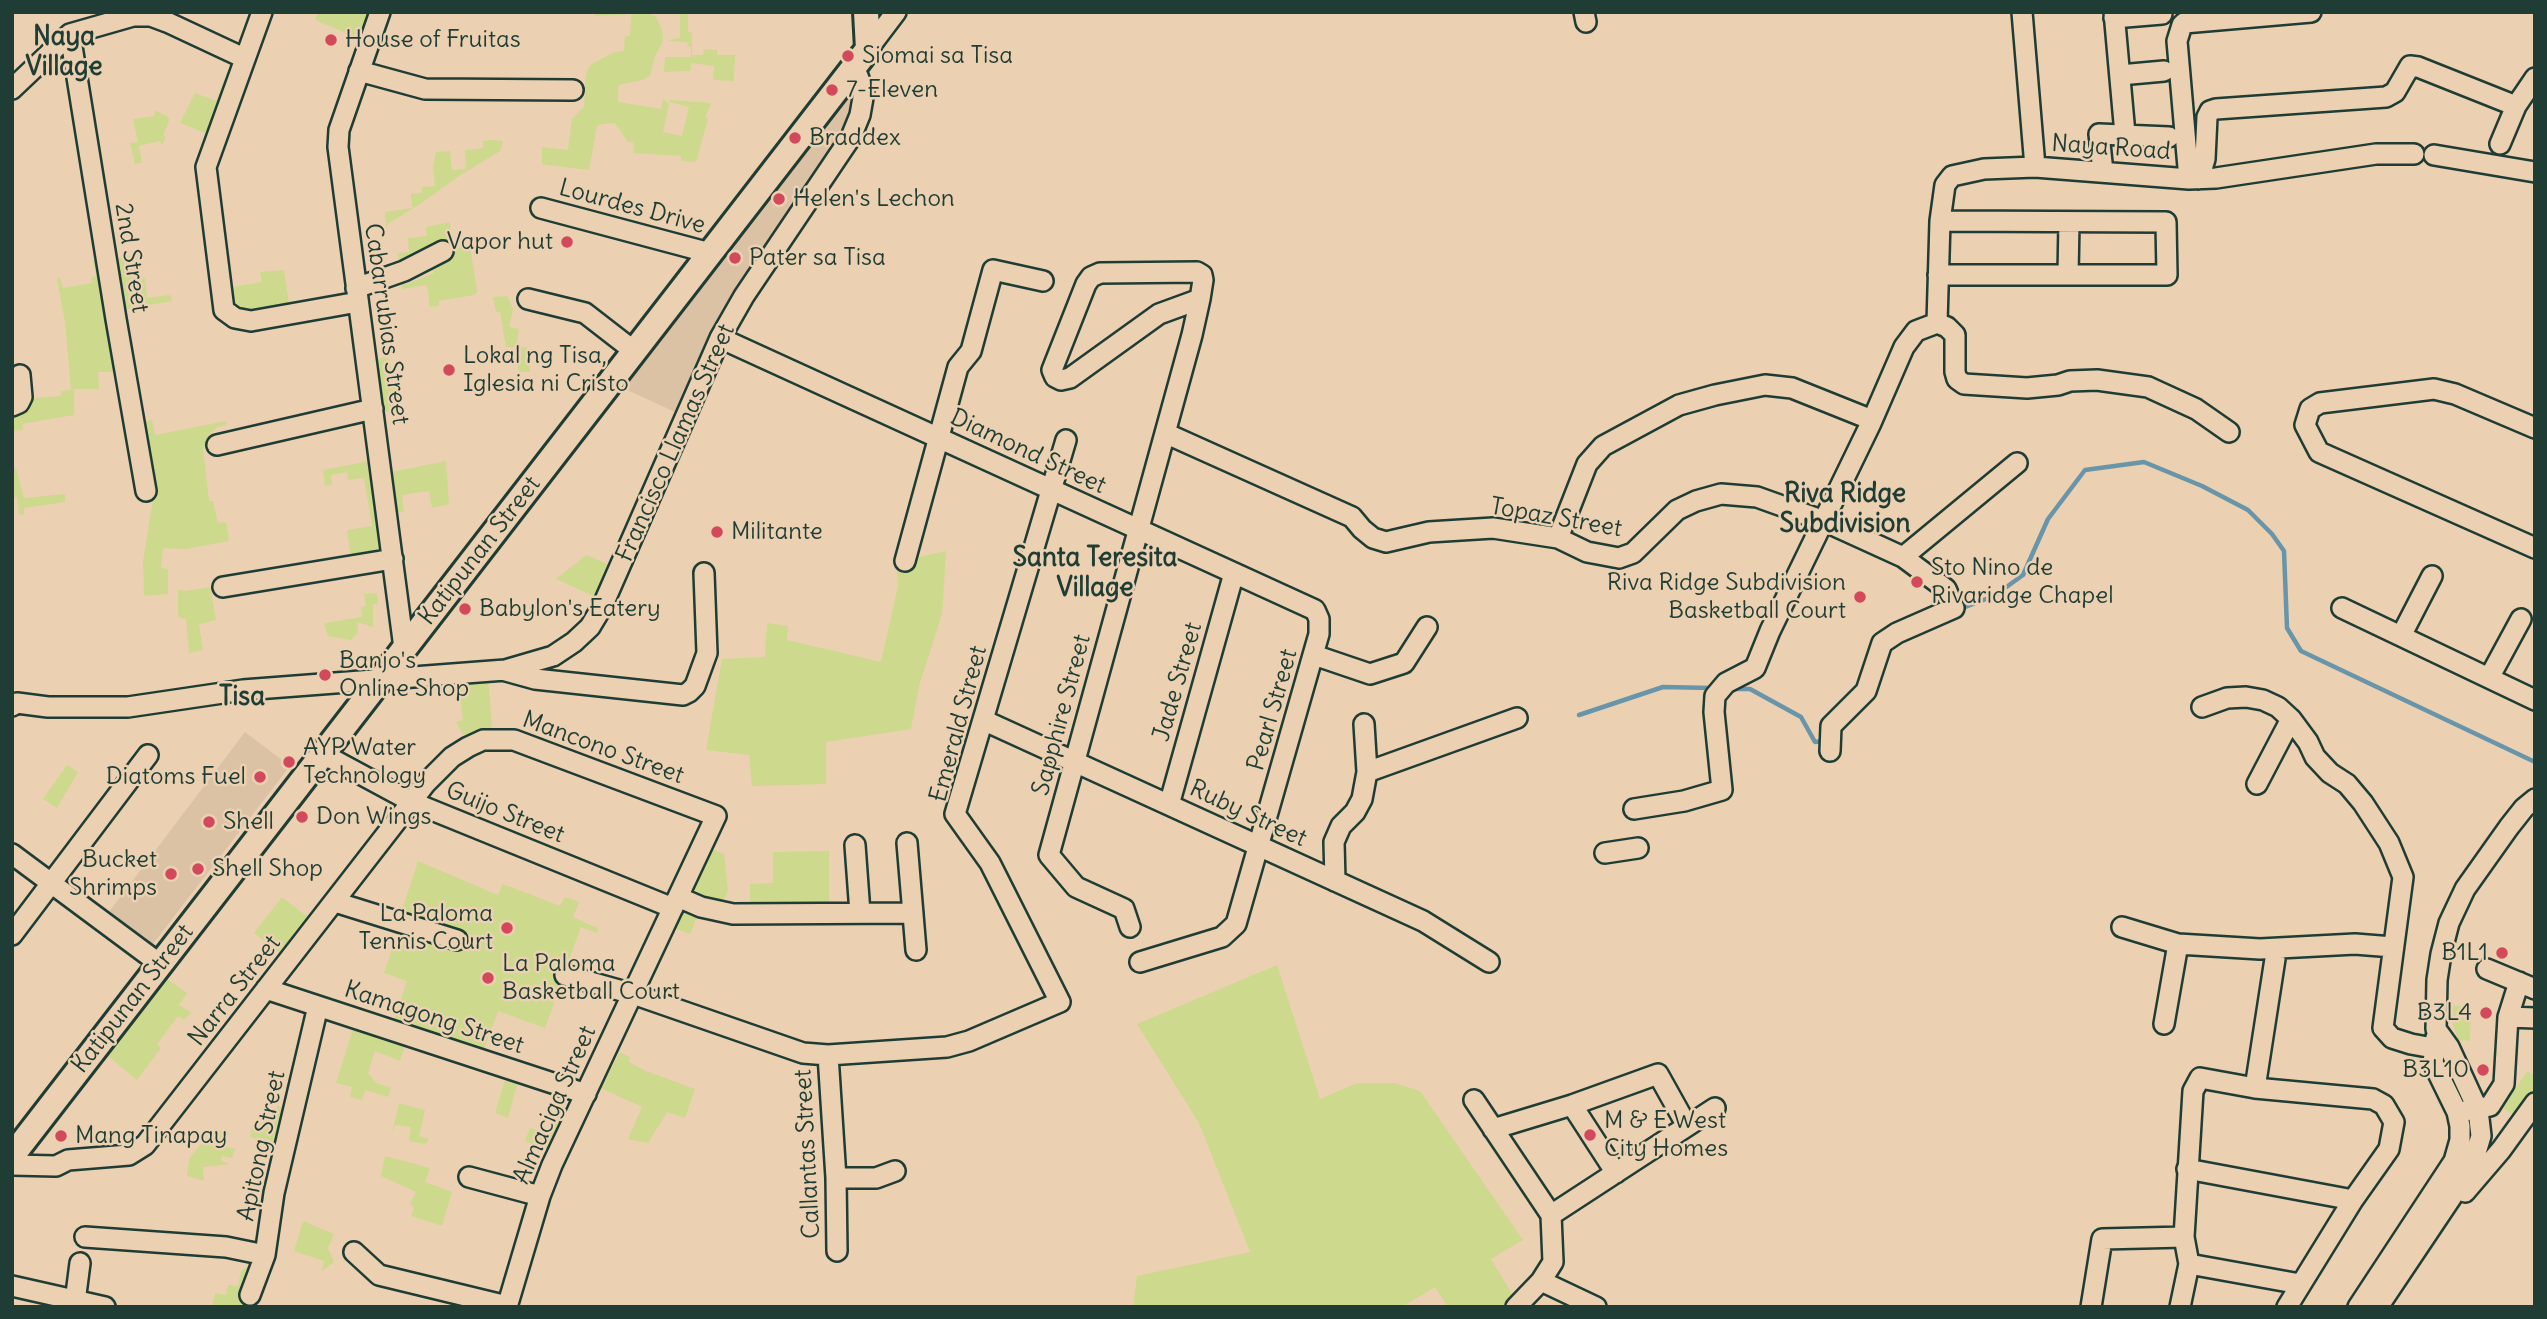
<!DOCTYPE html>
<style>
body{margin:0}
#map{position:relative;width:2547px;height:1319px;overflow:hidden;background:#ebd1b2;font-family:Delius,sans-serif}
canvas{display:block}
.frame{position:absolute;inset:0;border:14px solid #1f3d34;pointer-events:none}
</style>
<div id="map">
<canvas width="2547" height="1319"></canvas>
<div class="frame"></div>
</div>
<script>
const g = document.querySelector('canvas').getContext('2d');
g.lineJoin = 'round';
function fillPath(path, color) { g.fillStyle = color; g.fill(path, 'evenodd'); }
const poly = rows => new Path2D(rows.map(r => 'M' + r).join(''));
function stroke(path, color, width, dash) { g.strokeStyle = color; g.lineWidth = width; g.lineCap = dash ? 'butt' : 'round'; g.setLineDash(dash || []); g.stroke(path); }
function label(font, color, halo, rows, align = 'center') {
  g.font = font + ' Delius,sans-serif'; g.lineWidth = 5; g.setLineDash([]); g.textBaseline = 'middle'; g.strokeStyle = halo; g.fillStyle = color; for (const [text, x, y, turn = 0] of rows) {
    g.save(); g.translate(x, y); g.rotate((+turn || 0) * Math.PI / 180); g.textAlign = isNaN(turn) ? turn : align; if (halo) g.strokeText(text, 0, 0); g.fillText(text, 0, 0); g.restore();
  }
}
fillPath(poly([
 [853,94,858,95,860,103,679,414,623,388,845,97],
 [245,732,290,766,149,949,105,917]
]), '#dcc2a4');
fillPath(poly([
 [318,12,372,12,361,39,315,20],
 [595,12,647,12,656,17,662,30,663,41,655,56,650,76,643,80,618,85,618,102,661,109,663,99,669,104,663,132,682,136,689,107,670,102,670,100,711,103,705,117,708,119,696,162,681,161,681,156,634,153,633,142,628,142,615,123,597,125,589,170,542,164,542,147,568,150,572,119,584,107,586,75,590,65,614,52,624,51,625,36,630,36,631,14,595,16],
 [680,12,688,14,688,32,692,33,692,55,703,55,704,49,717,50,717,55,735,55,734,81,713,80,714,66,691,63,690,71,664,72,665,57,691,57,691,47,688,46,687,42,666,41,680,38],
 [229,68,234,69,210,135,180,123,195,93,216,101],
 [155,110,170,118,163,136,166,137,162,146,160,141,139,146,142,163,135,164,130,143,138,142,133,119,154,116],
 [492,140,503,141,500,151,459,176,423,202,389,223,386,227,385,212,412,208,411,194,422,193,422,187,435,186,433,166,436,152,450,151,452,170,466,169,465,150,483,148,483,141],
 [450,222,452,244,399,270,398,253,409,252,408,238,427,236,426,227],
 [470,245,477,292,474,295,439,301,439,306,430,307,427,285,402,289,400,275,402,275,407,284,434,273,430,263,453,248],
 [132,255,136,279,145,278,147,298,169,295,171,296,172,301,126,309,118,258],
 [101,259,132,372,98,372,99,389,74,389,74,415,22,424,23,430,12,431,12,411,28,405,35,398,61,396,61,391,71,390,65,322,57,279,60,277,63,288,92,283,91,278,96,276,93,261],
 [284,270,289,304,246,314,236,309,232,287,262,282,260,272],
 [507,296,513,309,509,327,519,329,516,347,527,347,530,372,522,372,518,369,516,347,506,347,500,312,496,312,493,297],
 [385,357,390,360,397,407,394,411,386,412,383,410,376,362,378,359],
 [152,420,155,435,226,421,226,425,217,427,209,436,203,449,209,501,213,501,218,523,226,522,229,541,185,549,163,548,161,568,168,569,168,594,144,596,143,561,153,499,151,464,141,422],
 [374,460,385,552,351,558,347,530,372,526,364,478,348,480,347,472,331,475,332,485,325,486,323,470],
 [446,461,449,504,432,508,429,491,402,495,404,512,393,513,387,473],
 [16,468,24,498,65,494,65,502,24,508,24,514,19,515,17,497,12,498,12,469],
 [946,551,942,614,919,686,911,729,826,742,826,784,752,786,749,755,706,750,722,659,765,657,767,623,788,626,787,640,881,662,898,586,896,562],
 [586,555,614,567,598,598,556,579],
 [210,587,216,620,199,624,203,650,189,653,186,619,178,617,178,590,185,591],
 [377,593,378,603,373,605,373,627,357,622,358,632,351,640,328,636,324,623,362,617,361,607,366,606,364,594],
 [488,677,492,729,464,736,456,722,463,720,458,680],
 [67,765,78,772,57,808,43,799],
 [710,848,724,854,728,890,715,921,698,914,690,934,672,927],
 [829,851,829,908,750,905,750,884,773,883,773,852],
 [418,861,498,895,503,884,560,906,565,897,579,902,573,917,599,929,597,933,581,927,545,1028,498,1011,483,1052,394,1020,407,981,384,973,404,914,401,913],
 [282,897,309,918,281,954,254,933],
 [1277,965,1320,1099,1357,1083,1395,1083,1420,1091,1523,1240,1491,1259,1514,1297,1507,1307,1448,1307,1435,1287,1402,1307,1133,1307,1137,1276,1250,1252,1199,1123,1137,1024],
 [167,979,187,993,179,1005,191,1012,184,1020,178,1016,157,1044,161,1048,137,1080,108,1056],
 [2471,1005,2470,1041,2458,1040,2450,1014,2452,1006],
 [354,1026,405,1045,400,1061,375,1051,368,1073,376,1083,391,1088,388,1097,365,1090,362,1100,350,1097,352,1087,336,1083],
 [620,1052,630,1057,629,1062,646,1071,695,1089,685,1118,667,1112,648,1143,628,1139,642,1107,601,1088],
 [2527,1071,2535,1076,2535,1103,2522,1121,2503,1108],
 [506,1077,518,1081,508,1118,495,1113],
 [399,1103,425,1110,419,1136,429,1139,426,1144,409,1141,411,1127,395,1125,391,1137],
 [556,1104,568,1108,548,1149,525,1141,530,1128,548,1133],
 [277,1106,284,1107,274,1144,250,1137,254,1121,271,1126],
 [212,1130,229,1131,225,1146,235,1149,232,1158,222,1156,221,1161,230,1164,203,1167,204,1181,187,1176,189,1159],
 [385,1156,430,1168,425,1182,452,1192,442,1226,411,1216,414,1208,410,1204,416,1192,381,1176],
 [303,1221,334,1234,328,1248,334,1262,322,1271,324,1261,294,1251],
 [262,1255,243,1307,212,1307,215,1293,226,1295,228,1285,238,1286,241,1271]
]), '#cdd98c');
stroke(poly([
 [1960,609,1994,596,2023,575,2048,519,2085,470,2144,462,2202,486,2248,510,2272,534,2284,551,2287,628,2301,651,2535,762],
 [1732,689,1750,689,1801,717,1815,742,1824,741],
 [1579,715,1663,687,1712,688]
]), '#6895a9', 4.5);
const minor = poly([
 [262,12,206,167,224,310,235,318,251,321,358,302],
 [380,12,339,130,338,147,404,648],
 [1584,12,1586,22],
 [2022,12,2035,167],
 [2114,12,2125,134],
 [2114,18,2162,14],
 [70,34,116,319,146,491],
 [868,49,896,12],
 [359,71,425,89,573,90],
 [2120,75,2164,71],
 [12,89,70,34,133,16,151,16,167,22,244,58],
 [2500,144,2516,106,2535,78],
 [2434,155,2535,172],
 [2103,172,2099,134,2169,137],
 [2189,179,2177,41,2182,25,2184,23,2311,12],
 [2199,179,2205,159,2207,117,2210,111,2216,109,2386,97,2395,92,2410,66,2418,67,2516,106],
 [541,208,710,253],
 [1938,275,2167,275,2166,222,1940,221],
 [2068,275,2069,222],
 [356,288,404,271,443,251],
 [528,299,585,313,634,351],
 [1937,323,1940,221,1945,185,1952,176,1984,169,2035,167,2189,179,2216,178,2376,154,2414,154],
 [720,338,1315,610,1319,619,1319,634,1236,924,1222,937,1140,962],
 [12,406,19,403,22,397,20,375],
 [2535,428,2455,394,2434,389,2320,403,2310,409,2305,425,2319,452,2535,548],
 [1165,433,1352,517,1362,529,1373,538,1386,542,1429,532,1493,528,1558,538,1587,552,1619,558,1633,553,1677,510,1696,501,1721,494,1757,497,1824,521,1903,557,1946,589,1954,608,1897,633,1882,643,1866,691,1831,726,1830,751],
 [217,445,373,409],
 [1558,538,1587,464,1603,446,1679,405,1715,395,1765,385,1792,388,1872,420],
 [1903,557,2017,463],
 [905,561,958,367,971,351,993,270,1043,281],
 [223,587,393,559],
 [2342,608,2535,700],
 [2401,636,2432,576],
 [1314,655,1370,674,1404,663,1427,627],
 [506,671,535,679,683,695,689,692,695,686,707,653,704,573],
 [2489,678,2521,619],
 [12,706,17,703,48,707,128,707,243,690,505,670,553,656,574,642,590,627,602,607,720,338,744,296,851,137,860,115,864,92,858,76,851,71],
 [2202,707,2227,698,2246,697,2263,700,2278,707,2291,719,2308,742,2315,757,2330,773,2347,784,2363,803,2389,843,2403,877,2383,1028,2392,1038,2411,1044,2433,1048,2449,1047],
 [983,720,1423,921,1489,962],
 [323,754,412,802,673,908],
 [1367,772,1517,718],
 [2257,784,2291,719],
 [1169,805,1234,573],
 [1634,809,1684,801,1722,790,1714,712,1715,696,1726,683,1755,668,1770,631,1871,423,1904,347,1916,331,1937,323,1947,327,1955,335,1955,372,1957,379,1964,384,2027,388,2058,385,2070,381,2097,380,2148,387,2196,409,2229,432],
 [907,843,916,950],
 [855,845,860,913],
 [1605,853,1638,848],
 [12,854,160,964],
 [1335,881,1334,842,1341,826,1355,812,1362,799,1367,772,1364,724],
 [678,897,701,907,733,914,913,913],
 [335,902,457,940],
 [1130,927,1124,909,1076,887,1049,855,1192,335,1200,299,1203,280,1202,275,1197,272,1100,273,1091,277,1086,284,1052,370,1055,377,1061,380,1070,378,1159,314,1200,299],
 [2122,927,2178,944,2260,949,2355,944,2393,947],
 [12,935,148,755],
 [2487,969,2535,989],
 [565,975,633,994,803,1053,828,1055,947,1047,969,1041,1060,1002,990,863,955,814,1066,440],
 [266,989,586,1094],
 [2508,1017,2535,1018],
 [2164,1024,2178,944],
 [828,1055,836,1178,837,1251],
 [2255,1088,2275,959],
 [1474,1100,1551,1215,1553,1262,1541,1281,1516,1307],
 [1572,1105,1616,1173],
 [2465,1111,2490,1106,2504,1084,2508,1017,2519,982],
 [1493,1129,1572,1105,1658,1074,1687,1126],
 [12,1165,56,1166,68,1160,129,1155,145,1145,426,783,452,757,468,747,483,740,514,740,716,816,552,1165,540,1196,507,1307],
 [2187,1169,2353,1200],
 [469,1177,540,1196],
 [836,1178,876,1178,895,1171],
 [2465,1192,2501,1150,2535,1103],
 [1551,1215,1715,1108],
 [85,1237,226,1247,265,1255],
 [354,1252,379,1275,507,1306],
 [2189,1264,2300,1284],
 [1541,1281,1596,1307],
 [12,1286,105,1307],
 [250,1295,265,1255,274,1193,318,1006],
 [75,1302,80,1263],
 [2091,1307,2102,1239,2184,1237],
 [2180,1307,2189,1264,2184,1237,2193,1091,2200,1078,2255,1088,2373,1099,2384,1105,2394,1122,2389,1149,2353,1200,2287,1307],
 [2358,1307,2454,1161,2460,1140,2460,1126,2457,1112,2433,1063,2436,1037],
 [2378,1307,2451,1198,2475,1156,2481,1136,2478,1110,2449,1047,2436,1029,2437,980,2441,954,2449,923,2465,889,2509,827,2524,808,2535,799]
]);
const major = poly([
 [12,1156,868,49,866,12]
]);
stroke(minor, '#1f3d34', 24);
stroke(major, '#1f3d34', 30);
stroke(minor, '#ebd1b2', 19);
stroke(major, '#ebd1b2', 24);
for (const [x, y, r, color] of [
 [331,40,7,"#d1495b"],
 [848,56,7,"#d1495b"],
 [832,90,7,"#d1495b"],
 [795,138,7,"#d1495b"],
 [779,199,7,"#d1495b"],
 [567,242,7,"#d1495b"],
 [735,258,7,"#d1495b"],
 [449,370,7,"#d1495b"],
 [717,532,7,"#d1495b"],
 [1917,582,7,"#d1495b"],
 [1860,597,7,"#d1495b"],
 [465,609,7,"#d1495b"],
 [325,675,7,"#d1495b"],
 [289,762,7,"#d1495b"],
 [260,777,7,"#d1495b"],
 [302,817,7,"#d1495b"],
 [209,822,7,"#d1495b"],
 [198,869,7,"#d1495b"],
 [171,874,7,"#d1495b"],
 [507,928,7,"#d1495b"],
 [2502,953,7,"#d1495b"],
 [488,978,7,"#d1495b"],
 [2486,1013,7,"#d1495b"],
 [2483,1070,7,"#d1495b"],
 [1590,1135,7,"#d1495b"],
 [61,1136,7,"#d1495b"]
]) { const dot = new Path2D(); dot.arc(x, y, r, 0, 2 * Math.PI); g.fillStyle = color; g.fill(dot); stroke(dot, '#ebd1b2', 2.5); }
label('24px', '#1f3d34', '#ebd1b2', [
 ["House of Fruitas",345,40],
 ["Siomai sa Tisa",862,56],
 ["7-Eleven",846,90],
 ["Braddex",809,138],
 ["Helen's Lechon",793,199],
 ["Vapor hut",553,242,"right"],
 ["Pater sa Tisa",749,258],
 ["Lokal ng Tisa,",463,356],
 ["Iglesia ni Cristo",463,384],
 ["Militante",731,532],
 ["Sto Nino de",1931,568],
 ["Rivaridge Chapel",1931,596],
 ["Riva Ridge Subdivision",1846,583,"right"],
 ["Basketball Court",1846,611,"right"],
 ["Babylon's Eatery",479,609],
 ["Banjo's",339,661],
 ["Online Shop",339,689],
 ["AYP Water",303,748],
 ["Technology",303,776],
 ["Diatoms Fuel",246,777,"right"],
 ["Don Wings",316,817],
 ["Shell",223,822],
 ["Bucket",157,860,"right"],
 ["Shrimps",157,888,"right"],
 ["Shell Shop",212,869],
 ["La Paloma",493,914,"right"],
 ["Tennis Court",493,942,"right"],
 ["B1L1",2488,953,"right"],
 ["La Paloma",502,964],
 ["Basketball Court",502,992],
 ["B3L4",2472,1013,"right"],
 ["B3L10",2469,1070,"right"],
 ["M & E West",1604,1121],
 ["City Homes",1604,1149],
 ["Mang Tinapay",75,1136]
], 'left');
label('24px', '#1f3d34', '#ebd1b2', [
 ["Naya Road",2111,148,4],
 ["Lourdes Drive",632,207,15],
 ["2nd Street",131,258,81],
 ["Cabarrubias Street",386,324,82],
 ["Francisco Llamas Street",676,443,-66],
 ["Diamond Street",1028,452,25],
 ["Topaz Street",1556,518,10],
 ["Katipunan Street",480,551,-52],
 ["Jade Street",1178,682,-74],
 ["Pearl Street",1273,710,-74],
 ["Sapphire Street",1062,715,-75],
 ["Emerald Street",959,724,-75],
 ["Mancono Street",603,748,20],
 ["Guijo Street",505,813,22],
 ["Ruby Street",1248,814,25],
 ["Narra Street",235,991,-52],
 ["Katipunan Street",133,999,-52],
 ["Kamagong Street",434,1018,18],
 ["Almaciga Street",555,1105,-66],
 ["Apitong Street",262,1146,-78],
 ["Callantas Street",808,1154,-93]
]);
label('bold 26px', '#1f3d34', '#ebd1b2', [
 ["Naya",64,38],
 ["Village",64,68],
 ["Riva Ridge",1845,495],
 ["Subdivision",1845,525],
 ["Santa Teresita",1095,559],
 ["Village",1095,589],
 ["Tisa",242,698]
]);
</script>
